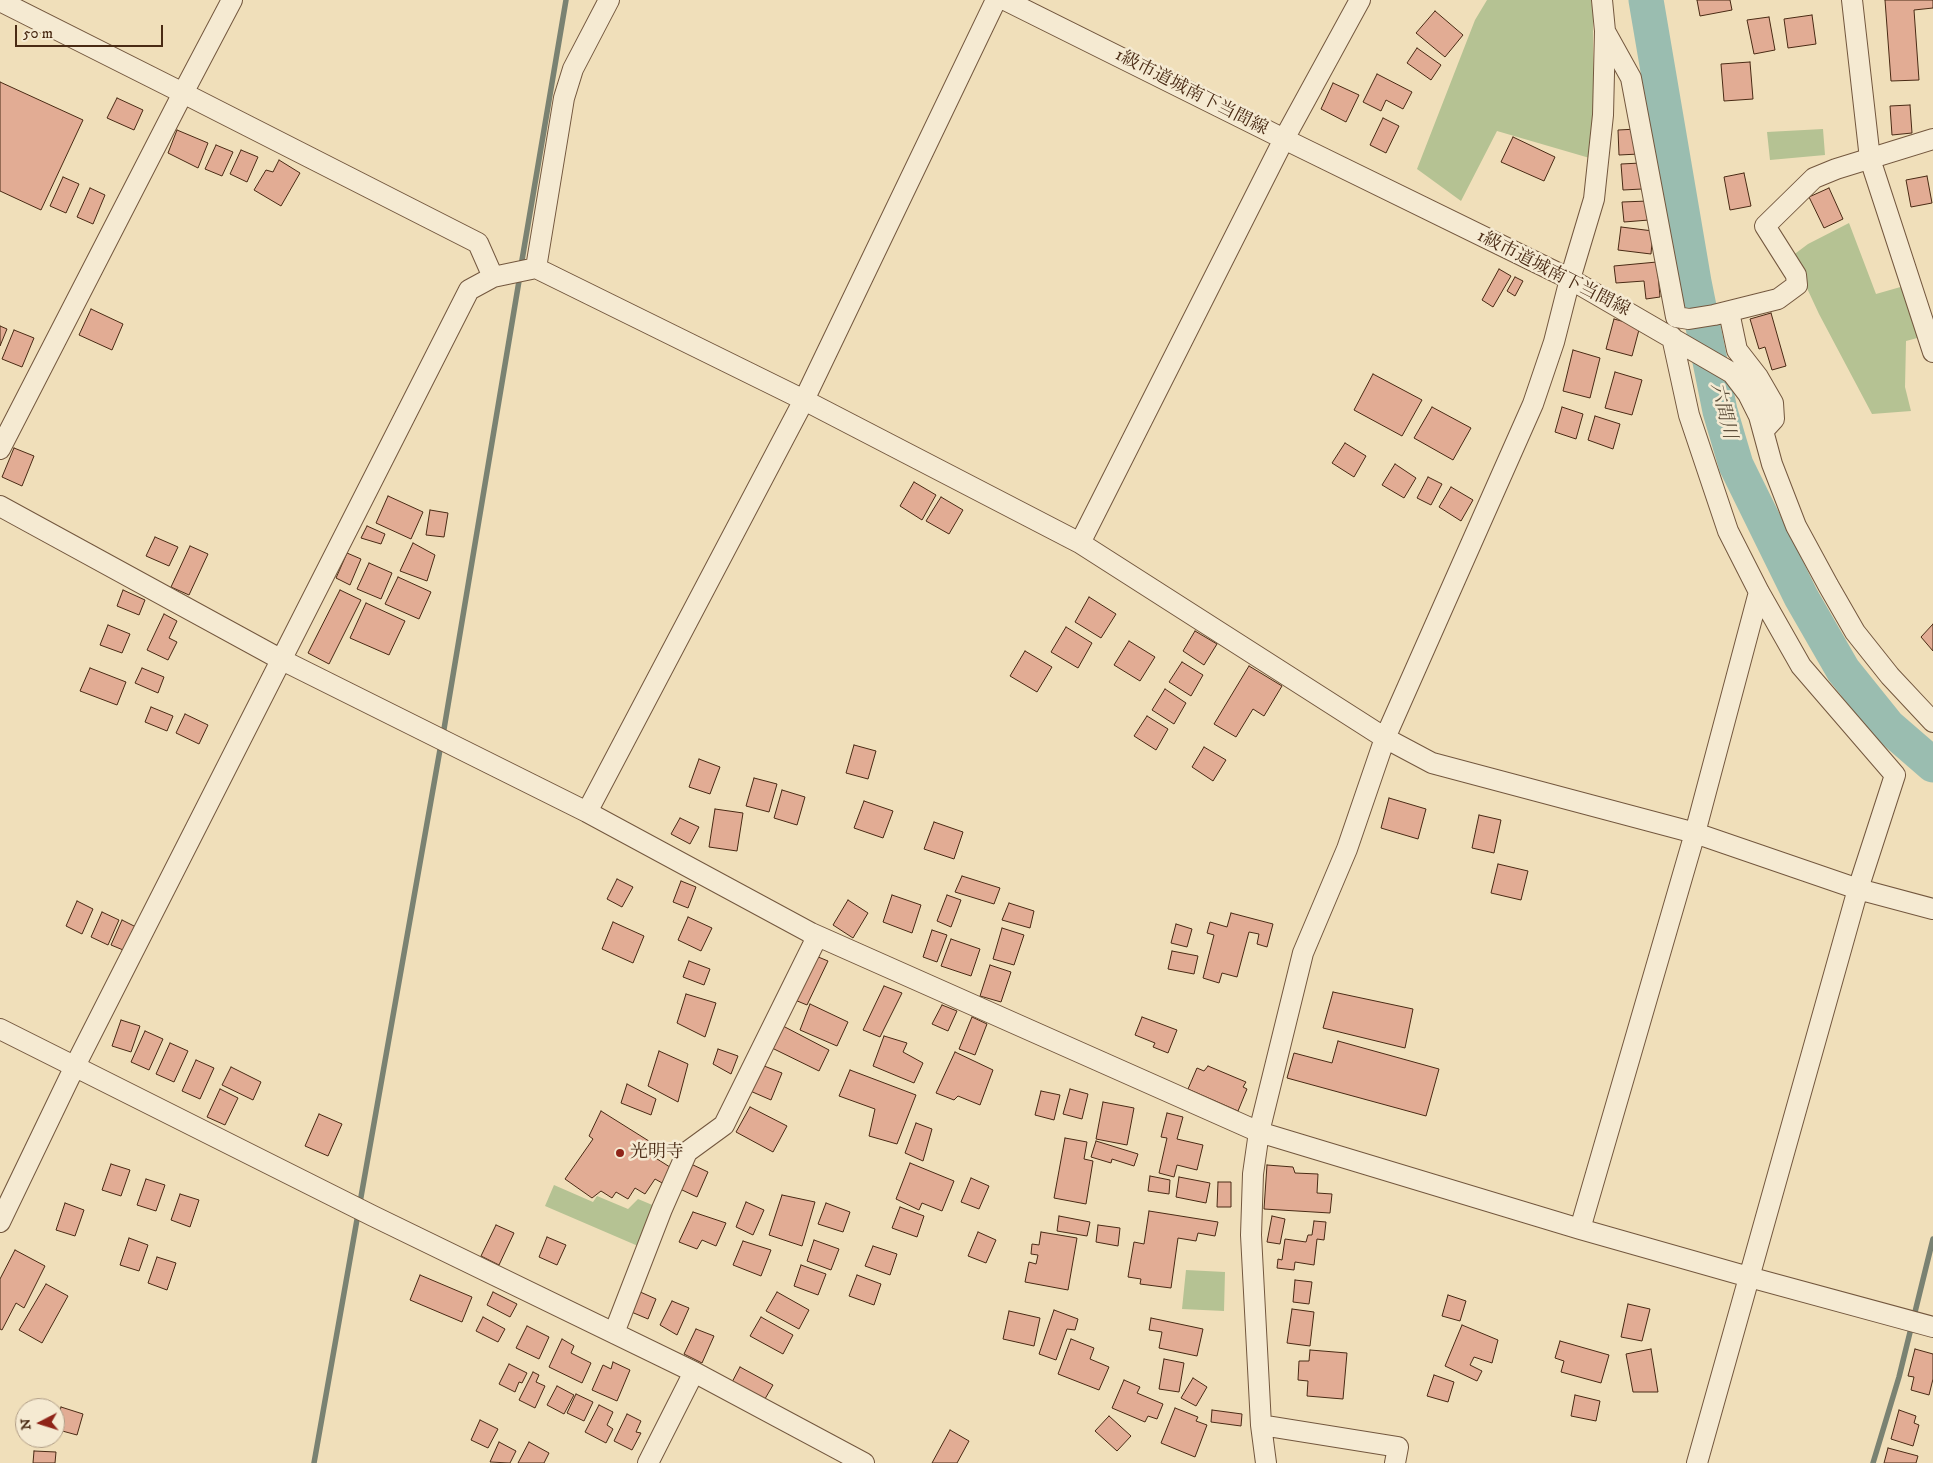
<!DOCTYPE html>
<meta charset="utf-8">
<style>
body{margin:0}
#map{position:relative;width:1933px;height:1463px;overflow:hidden;background:#f0dfba;font-family:"IM FELL DW Pica",serif}
canvas{display:block}
.north{position:absolute;left:15px;top:1398px;width:50px;height:50px;box-sizing:border-box;background:#f5ead2;border:1px solid #b09d86;border-radius:50%;rotate:265deg;font-size:14px;font-weight:700;line-height:20px;text-align:center;color:#492a14}
.north::after{content:'';display:block;margin:auto;width:18px;height:22px;background:#8f2418;clip-path:polygon(50% 0,100% 100%,50% 72%,0 100%)}
.scale{position:absolute;left:15px;top:25px;width:148px;height:22px;box-sizing:border-box;border:2px solid #492a14;border-top:0;padding-left:6px;font-size:15px;line-height:18px;white-space:nowrap;color:#492a14;-webkit-text-stroke:4px #f5ead2;paint-order:stroke}
</style>
<div id="map">
<canvas width="1933" height="1463"></canvas>
<div class="north">N</div>
<div class="scale">50 m</div>
</div>
<script>
const g = document.querySelector('canvas').getContext('2d');
g.lineJoin = 'round';
function fillPath(path, color) { g.fillStyle = color; g.fill(path, 'evenodd'); }
const poly = rows => new Path2D(rows.map(r => 'M' + r).join(''));
function stroke(path, color, width, dash) { g.strokeStyle = color; g.lineWidth = width; g.lineCap = dash ? 'butt' : 'round'; g.setLineDash(dash || []); g.stroke(path); }
function label(font, color, halo, rows, align = 'center') {
  g.font = font + ' "IM FELL DW Pica","Noto Serif JP",serif'; g.lineWidth = 5; g.setLineDash([]); g.textBaseline = 'middle'; g.strokeStyle = halo; g.fillStyle = color; for (const [text, x, y, turn = 0] of rows) {
    g.save(); g.translate(x, y); g.rotate((+turn || 0) * Math.PI / 180); g.textAlign = isNaN(turn) ? turn : align; if (halo) g.strokeText(text, 0, 0); g.fillText(text, 0, 0); g.restore();
  }
}
fillPath(poly([
 [1487,0,1591,0,1593,11,1593,159,1497,131,1461,201,1417,169,1475,20],
 [1823,129,1825,155,1770,160,1767,132],
 [1849,223,1876,294,1904,286,1921,337,1906,341,1905,387,1911,411,1872,414,1819,314,1792,256,1808,244],
 [554,1185,593,1202,597,1196,628,1209,638,1199,662,1209,645,1249,545,1206],
 [1186,1270,1225,1272,1224,1311,1182,1309]
]), '#b5c293');
stroke(poly([
 [521,266,566,0],
 [443,735,520,275],
 [314,1463,441,744],
 [1873,1463,1899,1377,1933,1239]
]), '#7a8272', 5.5);
stroke(poly([
 [1646,0,1694,282,1720,411,1736,465,1801,597,1843,670,1888,726,1933,765]
]), '#9abdb0', 35);
const building = poly([
 [1697,0,1730,0,1732,10,1700,16,1697,0],
 [1885,0,1933,0,1933,8,1914,10,1919,80,1891,81,1885,0],
 [1435,11,1463,35,1445,57,1416,33,1435,11],
 [1812,15,1816,44,1788,48,1784,19,1812,15],
 [1769,17,1775,50,1754,54,1747,20,1769,17],
 [1417,48,1441,65,1431,80,1407,63,1417,48],
 [1750,62,1753,99,1724,101,1721,64,1750,62],
 [1377,74,1412,92,1403,109,1386,100,1381,111,1363,102,1377,74],
 [0,82,83,120,41,210,0,191,0,82],
 [1333,83,1359,95,1346,122,1321,109,1333,83],
 [117,98,143,110,134,130,107,118,117,98],
 [1910,105,1912,133,1892,135,1890,106,1910,105],
 [1383,118,1399,126,1386,153,1370,145,1383,118],
 [1638,129,1639,154,1619,155,1618,130,1638,129],
 [177,130,208,143,198,168,168,153,177,130],
 [1513,137,1555,157,1544,181,1501,162,1513,137],
 [216,145,233,152,222,176,205,169,216,145],
 [241,150,258,157,247,182,230,174,241,150],
 [279,160,300,173,281,206,254,190,266,170,273,172,279,160],
 [1641,163,1642,189,1623,190,1621,164,1641,163],
 [1744,173,1751,206,1730,210,1724,177,1744,173],
 [1927,176,1932,203,1911,207,1906,180,1927,176],
 [63,177,79,184,66,213,50,206,63,177],
 [90,188,105,195,93,224,77,217,90,188],
 [1829,188,1843,219,1824,228,1809,197,1829,188],
 [1648,201,1649,220,1624,222,1622,202,1648,201],
 [1621,227,1653,231,1651,254,1618,250,1621,227],
 [1657,262,1660,297,1646,299,1644,281,1616,283,1614,266,1657,262],
 [1499,269,1511,276,1493,307,1482,300,1499,269],
 [1515,277,1523,281,1515,296,1507,291,1515,277],
 [91,309,123,324,112,350,79,335,91,309],
 [1771,313,1786,366,1772,370,1765,347,1759,349,1750,319,1771,313],
 [1614,319,1640,326,1632,356,1606,349,1614,319],
 [0,326,7,329,0,346,0,326],
 [14,330,34,338,22,367,2,359,14,330],
 [1573,350,1600,358,1590,398,1563,391,1573,350],
 [1615,372,1642,380,1632,415,1605,408,1615,372],
 [1373,374,1422,400,1402,436,1354,410,1373,374],
 [1432,407,1471,428,1453,460,1414,438,1432,407],
 [1562,407,1583,414,1576,439,1555,432,1562,407],
 [1595,416,1620,424,1613,449,1588,440,1595,416],
 [1345,443,1366,456,1354,477,1332,463,1345,443],
 [14,448,34,456,22,486,2,477,14,448],
 [1395,464,1416,478,1404,498,1382,485,1395,464],
 [1428,477,1442,484,1431,505,1417,498,1428,477],
 [914,482,936,495,922,520,900,506,914,482],
 [1451,487,1473,500,1461,521,1439,507,1451,487],
 [388,496,423,512,411,539,376,523,388,496],
 [941,497,963,510,949,534,926,521,941,497],
 [430,510,448,513,444,537,426,535,430,510],
 [367,526,385,534,381,544,361,538,367,526],
 [155,537,178,547,169,566,146,556,155,537],
 [413,543,435,555,427,581,400,571,413,543],
 [190,546,208,554,189,595,171,587,190,546],
 [347,553,361,559,350,585,336,578,347,553],
 [369,563,392,573,381,599,357,589,369,563],
 [398,577,431,592,419,619,385,604,398,577],
 [123,590,145,600,139,615,117,606,123,590],
 [340,590,361,600,329,664,308,653,340,590],
 [1089,597,1116,614,1101,638,1075,622,1089,597],
 [366,603,405,621,389,655,350,638,366,603],
 [164,614,177,621,169,638,177,642,168,660,147,650,164,614],
 [1933,624,1933,651,1921,637,1933,624],
 [108,625,130,634,122,653,100,645,108,625],
 [1066,627,1092,643,1078,668,1051,652,1066,627],
 [1195,631,1217,644,1204,665,1183,651,1195,631],
 [1129,641,1155,657,1140,681,1114,665,1129,641],
 [1025,651,1052,667,1037,692,1010,676,1025,651],
 [1182,662,1203,675,1191,696,1169,682,1182,662],
 [1249,666,1282,686,1264,716,1253,709,1236,737,1214,724,1249,666],
 [90,668,126,682,117,705,80,691,90,668],
 [142,668,164,677,158,693,135,683,142,668],
 [1165,689,1186,703,1174,724,1152,710,1165,689],
 [151,707,173,716,167,731,145,722,151,707],
 [185,714,208,725,199,744,176,733,185,714],
 [1147,716,1168,729,1156,750,1134,736,1147,716],
 [854,745,876,751,868,779,846,773,854,745],
 [1204,747,1226,760,1213,781,1192,767,1204,747],
 [699,759,720,767,710,794,689,787,699,759],
 [754,778,777,784,769,812,746,806,754,778],
 [782,790,805,797,797,825,774,818,782,790],
 [1389,798,1426,809,1418,839,1381,828,1389,798],
 [864,801,893,811,883,838,854,828,864,801],
 [715,809,743,813,737,851,709,847,715,809],
 [1479,815,1501,820,1494,853,1472,848,1479,815],
 [680,818,699,827,690,844,671,834,680,818],
 [934,822,963,832,954,859,924,849,934,822],
 [1498,864,1528,871,1521,900,1491,893,1498,864],
 [962,876,1000,888,994,904,955,892,962,876],
 [617,879,633,887,622,907,607,899,617,879],
 [681,881,696,887,688,908,673,902,681,881],
 [892,895,921,905,912,933,883,922,892,895],
 [947,895,961,900,951,927,937,921,947,895],
 [848,900,868,913,853,938,833,925,848,900],
 [77,901,93,909,82,934,66,926,77,901],
 [1009,903,1034,911,1030,928,1002,920,1009,903],
 [102,912,119,920,108,945,91,937,102,912],
 [1231,913,1273,924,1267,947,1257,944,1259,934,1249,932,1237,977,1222,973,1219,983,1203,978,1214,935,1207,933,1210,922,1227,927,1231,913],
 [688,917,712,928,701,951,678,940,688,917],
 [122,920,138,928,128,952,111,945,122,920],
 [613,922,644,936,633,963,602,949,613,922],
 [1176,924,1192,929,1187,947,1171,943,1176,924],
 [1002,928,1024,935,1014,965,993,959,1002,928],
 [932,930,947,935,937,962,923,957,932,930],
 [951,939,980,949,971,976,941,966,951,939],
 [1172,951,1198,956,1194,974,1168,969,1172,951],
 [811,954,828,961,807,1005,790,998,811,954],
 [689,961,710,969,704,985,683,977,689,961],
 [990,965,1011,972,1001,1002,980,996,990,965],
 [884,986,902,993,880,1037,863,1030,884,986],
 [1333,992,1413,1009,1405,1048,1323,1028,1333,992],
 [686,994,716,1003,705,1037,677,1023,686,994],
 [810,1004,848,1022,837,1046,800,1030,810,1004],
 [942,1005,957,1011,948,1031,932,1024,942,1005],
 [972,1017,987,1024,975,1055,959,1049,972,1017],
 [1142,1017,1177,1030,1168,1053,1153,1047,1155,1043,1135,1035,1142,1017],
 [121,1020,140,1026,131,1052,112,1046,121,1020],
 [783,1026,829,1050,819,1071,772,1048,783,1026],
 [145,1031,163,1039,149,1070,131,1062,145,1031],
 [884,1036,907,1043,903,1052,923,1063,914,1083,873,1066,884,1036],
 [1338,1041,1439,1069,1426,1116,1287,1078,1294,1053,1332,1063,1338,1041],
 [170,1043,188,1051,174,1082,156,1074,170,1043],
 [718,1049,738,1056,731,1074,713,1064,718,1049],
 [659,1051,688,1064,678,1102,648,1086,659,1051],
 [955,1052,993,1070,980,1105,958,1096,954,1100,936,1093,955,1052],
 [196,1060,214,1068,200,1099,182,1091,196,1060],
 [759,1064,782,1073,771,1100,748,1090,759,1064],
 [1208,1066,1246,1082,1243,1087,1247,1089,1238,1111,1188,1089,1197,1068,1204,1071,1208,1066],
 [231,1067,261,1082,253,1100,222,1085,231,1067],
 [850,1070,916,1095,897,1144,869,1136,875,1109,839,1096,850,1070],
 [627,1084,656,1099,651,1115,621,1103,627,1084],
 [220,1089,238,1098,225,1125,207,1117,220,1089],
 [1070,1089,1088,1094,1082,1119,1063,1114,1070,1089],
 [1041,1091,1060,1095,1054,1120,1035,1115,1041,1091],
 [1103,1102,1134,1108,1127,1145,1096,1139,1103,1102],
 [750,1107,787,1126,773,1152,736,1132,750,1107],
 [601,1111,660,1148,654,1157,673,1169,664,1184,655,1179,645,1194,635,1188,628,1199,616,1192,612,1198,601,1191,592,1198,565,1179,593,1139,589,1136,601,1111],
 [1167,1113,1183,1117,1177,1139,1203,1145,1197,1170,1177,1165,1174,1177,1159,1173,1167,1138,1161,1137,1167,1113],
 [319,1114,342,1124,328,1156,305,1146,319,1114],
 [916,1123,932,1129,923,1161,905,1153,916,1123],
 [1065,1138,1087,1142,1084,1159,1093,1161,1086,1204,1054,1198,1065,1138],
 [1096,1141,1138,1154,1134,1166,1112,1159,1111,1163,1091,1157,1096,1141],
 [910,1163,954,1181,942,1211,922,1203,919,1210,896,1199,910,1163],
 [111,1164,130,1170,121,1196,102,1190,111,1164],
 [691,1164,708,1172,697,1197,680,1189,691,1164],
 [1267,1165,1293,1167,1295,1173,1318,1174,1317,1193,1332,1194,1330,1213,1264,1209,1267,1165],
 [1150,1176,1170,1180,1169,1194,1148,1191,1150,1176],
 [1179,1177,1210,1183,1206,1203,1176,1197,1179,1177],
 [971,1178,989,1186,979,1209,961,1202,971,1178],
 [146,1179,165,1185,156,1211,137,1205,146,1179],
 [1218,1182,1231,1182,1231,1207,1217,1207,1218,1182],
 [180,1194,199,1200,190,1227,171,1220,180,1194],
 [782,1195,815,1202,802,1246,769,1235,782,1195],
 [746,1202,764,1210,753,1235,736,1227,746,1202],
 [65,1203,84,1210,75,1236,56,1230,65,1203],
 [826,1203,850,1212,843,1232,818,1224,826,1203],
 [900,1207,924,1216,917,1237,892,1228,900,1207],
 [1149,1211,1218,1222,1215,1236,1198,1233,1196,1241,1178,1238,1171,1288,1140,1284,1141,1279,1128,1277,1134,1242,1144,1244,1149,1211],
 [693,1212,726,1223,716,1246,702,1240,697,1249,679,1242,693,1212],
 [1059,1216,1090,1222,1087,1236,1057,1231,1059,1216],
 [1272,1216,1285,1219,1280,1244,1267,1242,1272,1216],
 [1314,1221,1326,1222,1324,1240,1317,1239,1314,1265,1295,1262,1294,1270,1277,1268,1278,1259,1282,1260,1285,1239,1306,1242,1308,1235,1312,1235,1314,1221],
 [496,1225,514,1233,499,1265,481,1256,496,1225],
 [1098,1225,1120,1228,1118,1246,1096,1242,1098,1225],
 [978,1232,996,1240,986,1263,968,1256,978,1232],
 [1041,1232,1077,1238,1068,1290,1025,1282,1029,1262,1036,1264,1038,1255,1031,1254,1032,1244,1039,1245,1041,1232],
 [547,1237,566,1245,557,1265,539,1257,547,1237],
 [129,1238,148,1245,139,1271,120,1265,129,1238],
 [814,1240,839,1249,831,1270,807,1261,814,1240],
 [743,1241,771,1250,761,1276,733,1265,743,1241],
 [873,1246,897,1254,890,1275,865,1266,873,1246],
 [15,1250,45,1266,24,1308,16,1303,2,1330,0,1329,0,1279,15,1250],
 [157,1257,176,1263,167,1290,148,1283,157,1257],
 [801,1265,826,1274,818,1295,794,1286,801,1265],
 [420,1275,472,1297,462,1322,410,1300,420,1275],
 [857,1275,881,1284,874,1305,849,1296,857,1275],
 [1295,1280,1312,1282,1309,1304,1293,1302,1295,1280],
 [46,1284,68,1296,42,1343,19,1330,46,1284],
 [638,1291,656,1299,648,1319,629,1311,638,1291],
 [493,1292,517,1304,510,1317,487,1305,493,1292],
 [777,1292,809,1310,799,1329,766,1311,777,1292],
 [1448,1295,1466,1301,1460,1321,1442,1316,1448,1295],
 [672,1301,689,1308,677,1335,660,1325,672,1301],
 [1628,1304,1650,1309,1642,1341,1621,1337,1628,1304],
 [1292,1309,1314,1312,1310,1346,1287,1343,1292,1309],
 [1054,1310,1078,1319,1075,1330,1067,1329,1056,1360,1039,1354,1054,1310],
 [1009,1311,1040,1318,1034,1346,1003,1339,1009,1311],
 [483,1317,505,1329,498,1342,476,1331,483,1317],
 [761,1317,793,1335,783,1354,750,1336,761,1317],
 [1151,1318,1203,1329,1197,1356,1159,1348,1162,1332,1149,1330,1151,1318],
 [1462,1325,1498,1340,1492,1363,1474,1357,1470,1365,1482,1371,1477,1381,1445,1366,1462,1325],
 [527,1326,549,1337,539,1359,516,1348,527,1326],
 [696,1329,714,1336,702,1363,684,1354,696,1329],
 [562,1339,574,1346,571,1353,591,1363,582,1383,549,1367,562,1339],
 [1071,1339,1094,1348,1090,1359,1109,1367,1099,1390,1058,1374,1071,1339],
 [1560,1341,1609,1355,1601,1383,1561,1372,1564,1361,1555,1358,1560,1341],
 [1651,1349,1658,1392,1633,1392,1626,1354,1651,1349],
 [1915,1349,1933,1354,1933,1379,1929,1395,1911,1390,1914,1377,1908,1376,1915,1349],
 [1310,1350,1347,1353,1343,1399,1307,1396,1308,1381,1298,1380,1299,1361,1309,1361,1310,1350],
 [1164,1359,1184,1363,1179,1392,1159,1389,1164,1359],
 [613,1362,630,1370,617,1401,592,1390,603,1365,611,1369,613,1362],
 [509,1364,527,1373,522,1383,519,1382,515,1392,499,1384,509,1364],
 [740,1367,773,1385,762,1404,730,1386,740,1367],
 [533,1372,539,1375,536,1382,545,1386,535,1408,519,1400,533,1372],
 [1434,1375,1454,1382,1448,1402,1427,1396,1434,1375],
 [1193,1378,1207,1387,1196,1406,1181,1398,1193,1378],
 [1124,1380,1140,1387,1137,1393,1163,1404,1157,1419,1148,1416,1145,1422,1112,1408,1124,1380],
 [557,1386,574,1395,564,1414,547,1405,557,1386],
 [576,1394,593,1402,584,1421,567,1413,576,1394],
 [1575,1395,1600,1401,1596,1421,1571,1416,1575,1395],
 [599,1405,613,1412,607,1425,613,1429,606,1443,585,1432,599,1405],
 [61,1407,83,1414,77,1435,55,1429,61,1407],
 [1175,1408,1198,1417,1196,1421,1207,1425,1195,1457,1161,1443,1175,1408],
 [1212,1410,1242,1414,1241,1426,1211,1422,1212,1410],
 [1899,1410,1916,1416,1914,1423,1919,1425,1913,1446,1891,1439,1899,1410],
 [627,1414,641,1421,636,1432,641,1433,632,1450,614,1441,627,1414],
 [1109,1416,1131,1436,1117,1451,1095,1431,1109,1416],
 [480,1420,498,1429,488,1448,471,1440,480,1420],
 [950,1430,969,1441,957,1463,932,1463,950,1430],
 [499,1442,516,1451,510,1463,490,1462,499,1442],
 [529,1442,549,1453,544,1463,518,1463,529,1442],
 [1888,1448,1918,1456,1916,1463,1884,1463,1888,1448],
 [34,1451,56,1452,55,1463,33,1463,34,1451]
]);
fillPath(building, '#e2ac94');
stroke(building, '#492a14', 1);
const minor = poly([
 [1005,0,1284,139,1570,279,1732,373,1748,394,1759,416,1772,464,1796,526,1828,585,1855,632,1890,676,1933,722],
 [1852,0,1870,159,1933,352],
 [0,1,183,93,232,0],
 [1606,33,1631,78,1676,317,1689,319,1714,315,1778,299,1797,285,1796,275,1765,226,1814,178,1836,169,1933,139],
 [536,268,564,98,573,69,609,0],
 [1729,312,1737,350,1758,377,1773,403,1774,419,1763,431],
 [1672,337,1689,415,1728,531,1759,592,1801,666,1895,775,1858,889,1697,1463],
 [0,449,183,93,478,243,493,277],
 [0,506,280,659,587,812,811,933,1259,1132,1580,1229,1749,1277,1933,1327],
 [1080,543,1284,139,1360,0],
 [587,812,804,400,996,0],
 [0,1029,373,1216,694,1372,864,1463],
 [0,1222,75,1066,469,290,493,277,536,268,804,400,1080,543,1385,738,1432,763,1695,833,1858,889,1933,909],
 [1580,1229,1695,833,1759,592],
 [614,1333,662,1209,687,1152,724,1125,815,941,811,933],
 [1261,1425,1398,1447,1395,1463],
 [648,1463,694,1372],
 [1266,1463,1261,1425,1251,1235,1253,1174,1259,1132,1303,953,1347,849,1385,738,1533,404,1554,342,1570,279,1594,199,1603,115,1605,31,1602,0]
]);
stroke(minor, '#73573e', 22);
stroke(minor, '#f5ead2', 20);
for (const [x, y, r, color] of [
 [620,1153,5,"#8f2418"]
]) { const dot = new Path2D(); dot.arc(x, y, r, 0, 2 * Math.PI); g.fillStyle = color; g.fill(dot); stroke(dot, '#f5ead2', 2); }
label('18px', '#492a14', '#f5ead2', [
 ["1級市道城南下当間線",1191,93,27],
 ["1級市道城南下当間線",1553,274,27]
]);
label('18px', '#492a14', '#f5ead2', [
 ["光明寺",630,1153]
], 'left');
label('italic 19px', '#5d4f3b', '#f5ead2', [
 ["六間川",1722,411,76]
]);
</script>
